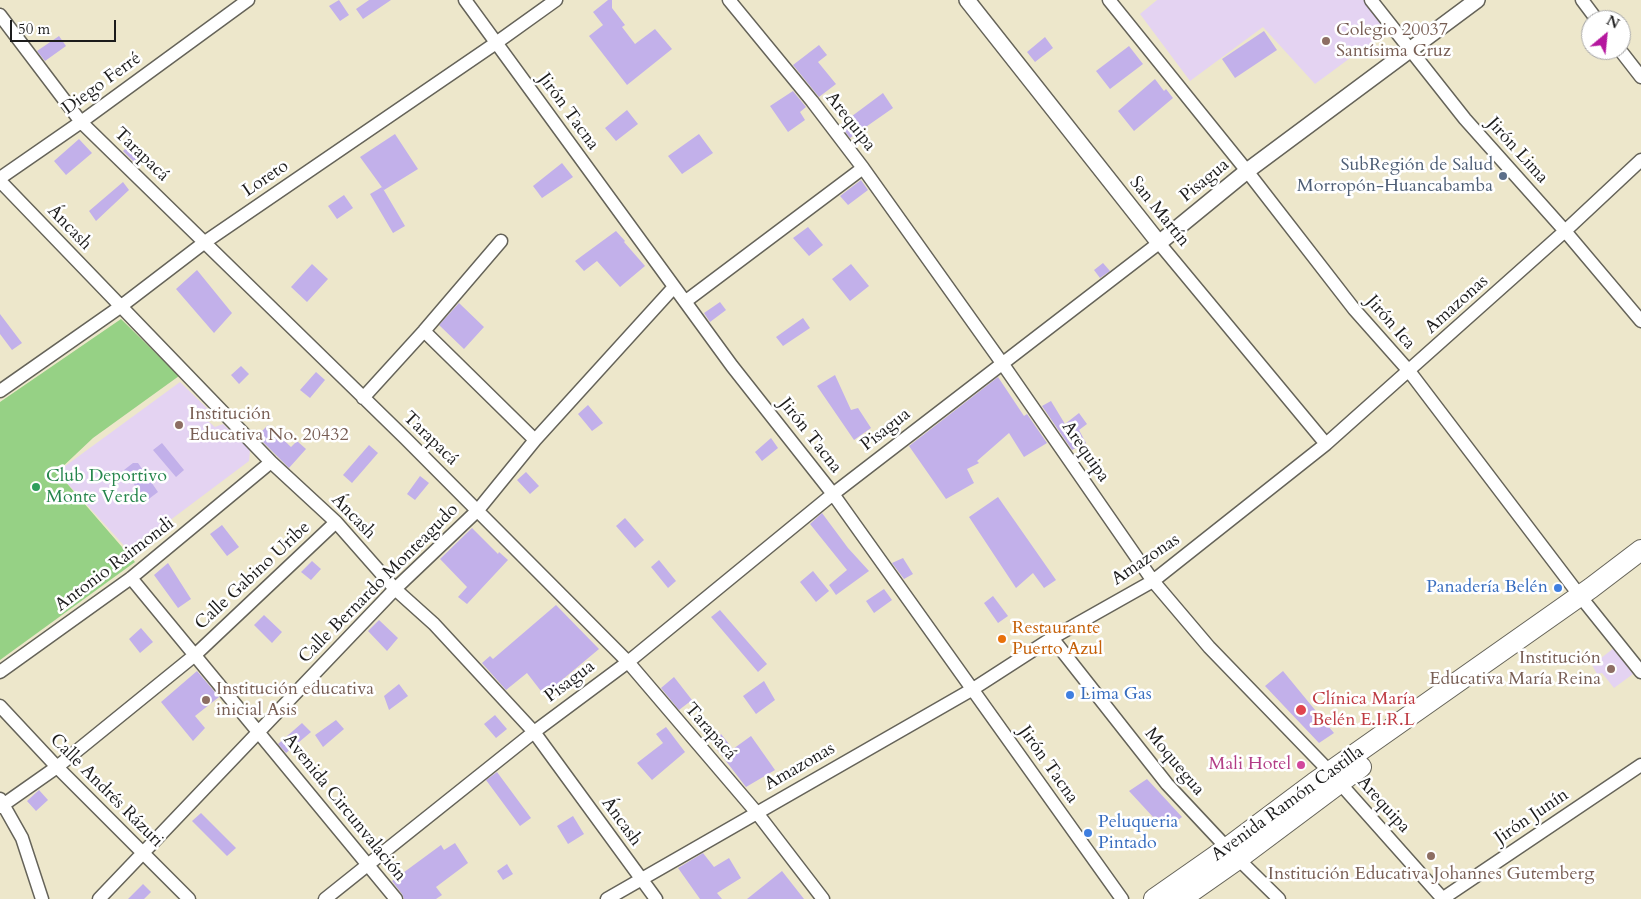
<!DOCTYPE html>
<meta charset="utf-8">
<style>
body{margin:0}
#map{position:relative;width:1641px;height:899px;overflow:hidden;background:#ede7cb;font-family:Cardo,serif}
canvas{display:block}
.north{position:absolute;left:1581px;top:10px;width:50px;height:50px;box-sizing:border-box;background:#fff;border:1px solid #a4a4a4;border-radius:50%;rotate:28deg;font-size:14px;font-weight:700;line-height:20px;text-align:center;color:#1c1c1c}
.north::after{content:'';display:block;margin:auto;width:18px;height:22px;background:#b5179e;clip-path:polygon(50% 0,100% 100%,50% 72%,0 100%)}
.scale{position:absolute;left:10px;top:20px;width:106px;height:22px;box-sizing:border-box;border:2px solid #1c1c1c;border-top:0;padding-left:6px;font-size:15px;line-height:18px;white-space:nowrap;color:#1c1c1c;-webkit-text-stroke:4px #fff;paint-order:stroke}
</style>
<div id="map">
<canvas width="1641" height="899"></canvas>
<div class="north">N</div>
<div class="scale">50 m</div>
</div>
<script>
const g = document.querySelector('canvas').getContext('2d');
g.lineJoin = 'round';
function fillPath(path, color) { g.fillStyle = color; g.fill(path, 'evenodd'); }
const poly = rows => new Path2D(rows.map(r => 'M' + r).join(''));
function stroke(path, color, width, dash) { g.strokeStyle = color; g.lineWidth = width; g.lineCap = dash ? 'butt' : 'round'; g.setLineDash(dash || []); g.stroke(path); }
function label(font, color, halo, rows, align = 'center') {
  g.font = font + ' Cardo,serif'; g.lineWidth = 5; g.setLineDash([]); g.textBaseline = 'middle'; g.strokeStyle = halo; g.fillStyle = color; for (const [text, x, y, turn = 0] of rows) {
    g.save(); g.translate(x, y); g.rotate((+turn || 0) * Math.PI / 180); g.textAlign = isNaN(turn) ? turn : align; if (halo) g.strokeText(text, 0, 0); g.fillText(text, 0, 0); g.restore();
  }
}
fillPath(poly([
 [1157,0,1368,0,1392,32,1361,50,1315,84,1263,27,1190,81,1140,14],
 [180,382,212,413,208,421,215,427,223,424,250,450,249,461,129,551,57,472],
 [1614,648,1633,674,1614,688,1602,673,1597,674,1592,665]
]), '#e4d3f2');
fillPath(poly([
 [121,319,179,376,93,438,57,472,135,562,0,660,0,402]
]), '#96d185');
fillPath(poly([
 [339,0,349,15,340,21,329,6],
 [369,0,391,0,363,19,356,9],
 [608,0,612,0,612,8,625,25,622,27,635,44,655,29,672,49,627,85,589,36,603,25,593,12],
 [1264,31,1277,50,1235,78,1222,59],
 [59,36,66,46,45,61,37,51],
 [1045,37,1053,48,1035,62,1027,52],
 [819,45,827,55,818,62,836,84,819,97,793,65],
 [1129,46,1143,64,1110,89,1096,71],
 [1155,79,1164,91,1166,89,1173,98,1134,131,1118,111],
 [793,91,806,107,800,112,805,120,788,132,770,106],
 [883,93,893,108,850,138,840,125],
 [627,110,638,124,616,141,605,128],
 [395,134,418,169,384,190,360,157],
 [699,134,713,153,682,174,668,156],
 [79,139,92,153,66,175,54,161],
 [127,147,143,162,138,166,123,151],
 [562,163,573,177,542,198,533,186],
 [861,180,868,190,848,205,840,196],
 [123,182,129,190,96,221,89,211],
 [382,187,405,226,393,233,370,194],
 [344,195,353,208,337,219,328,206],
 [808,227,823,245,809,256,793,238],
 [616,231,625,241,624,242,645,266,620,287,597,261,584,271,575,261],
 [1103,263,1110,271,1100,278,1094,270],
 [312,264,328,279,307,302,291,287],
 [851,264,869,286,850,301,832,279],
 [197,270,232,313,214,333,176,289],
 [720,302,726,310,710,322,704,313],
 [459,303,484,327,464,349,439,325],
 [0,314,22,343,12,350,0,334],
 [803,318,810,328,783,346,776,337],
 [241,366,249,374,239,384,231,375],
 [316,372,325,380,310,398,300,390],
 [835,375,851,410,858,408,871,428,854,440,817,386],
 [998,377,1024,416,1027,414,1047,443,1024,457,1009,433,977,461,979,463,967,469,974,483,946,499,909,446],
 [1051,401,1065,424,1079,413,1087,424,1079,430,1086,443,1072,450,1042,406],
 [588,405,603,423,592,431,578,414],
 [268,425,291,447,297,441,306,449,289,468,257,436],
 [771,438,778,448,762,461,755,452],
 [162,443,184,470,176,477,153,450],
 [369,445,378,453,352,483,343,475],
 [133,463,138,463,158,492,146,501,124,470],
 [526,472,539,486,530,494,517,480],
 [420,476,429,483,415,500,407,494],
 [998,497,1056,580,1044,588,1033,573,1016,588,969,517],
 [822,513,848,548,869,571,836,595,829,585,847,570,810,524],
 [625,518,644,540,635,548,616,526],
 [222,525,239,547,227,556,210,534],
 [472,528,498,554,499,552,508,560,467,604,458,597,467,587,440,559],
 [903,558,913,574,904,579,892,563],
 [659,560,676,581,668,588,651,567],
 [312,561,321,569,311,580,301,572],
 [168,563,191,599,178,608,154,575],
 [813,571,829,591,816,602,800,582],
 [884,589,892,600,874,613,866,601],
 [993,596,1008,616,998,623,984,603],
 [556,605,599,649,544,695,527,673,506,690,482,663,490,656,493,659],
 [720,610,767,664,758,672,711,617],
 [264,615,282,632,272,643,254,625],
 [379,620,398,638,387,651,368,631],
 [141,628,153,642,140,653,129,639],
 [197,671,219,697,195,716,205,728,193,741,161,702],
 [1283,671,1334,733,1319,743,1265,686],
 [674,677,692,700,679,710,661,688],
 [764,681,775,700,756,714,743,696],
 [399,684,408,696,389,710,384,696],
 [495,715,507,729,496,738,484,724],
 [336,720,344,729,323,747,315,735],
 [302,723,311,732,286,753,278,744],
 [666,727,685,752,652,780,637,763,663,743,656,734],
 [721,734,733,749,751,736,775,770,746,787,712,743],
 [497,772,531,818,520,826,486,780],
 [1147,779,1182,817,1165,830,1129,791],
 [39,790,48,800,36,811,27,801],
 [201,813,236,848,227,856,192,821],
 [573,816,584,834,568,844,557,826],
 [455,843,468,863,436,887,442,895,436,899,404,899,402,894,392,881,441,845,444,850],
 [703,853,714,867,729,858,741,878,717,893,722,899,700,899,678,868],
 [507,864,513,874,503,880,497,871],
 [782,871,804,899,747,899],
 [143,884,151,892,144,899,128,899]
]), '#c2b0ea');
const minor = poly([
 [465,0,732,366,833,494,1122,899],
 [729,0,812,101,863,168,1002,363,1153,581,1209,647,1330,772,1443,899],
 [1109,0,1247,171,1354,309,1409,371,1580,596,1641,672],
 [1371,0,1465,119,1565,231,1641,321],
 [1582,0,1597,20],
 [0,15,81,122,405,438,628,662,757,813,823,899],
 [1620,50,1641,77],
 [0,178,81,122,248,0],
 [0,181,271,462,336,522,395,589,434,624,534,732,656,899],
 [686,301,863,168],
 [424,331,535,440],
 [0,391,120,307,205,242,496,43,556,0],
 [363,398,424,331,501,241],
 [131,578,396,899],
 [1052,638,1167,784,1227,848,1279,899],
 [0,672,131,578,271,462],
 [0,706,57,767,189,899],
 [0,799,22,838,42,899],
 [0,807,57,767,195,655,336,522],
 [99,899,395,589,478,510,535,440,674,287],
 [325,899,534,732,628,662,833,494,1159,243,1326,444],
 [607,899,973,689,1052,638,1153,581,1326,444,1565,231,1641,160],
 [1442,899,1641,765]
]);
const tertiary = poly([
 [967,0,1159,243,1247,171,1477,0]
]);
const primary = poly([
 [1154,899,1227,848,1314,783,1591,588,1641,550],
 [1181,899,1238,859,1361,767]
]);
stroke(minor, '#656359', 15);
stroke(tertiary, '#656359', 18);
stroke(primary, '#656359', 22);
stroke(minor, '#fff', 12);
stroke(tertiary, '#fff', 15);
stroke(primary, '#fff', 20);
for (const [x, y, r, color] of [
 [1326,41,5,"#8d6e63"],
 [1503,176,5,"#5c6f8a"],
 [179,425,5,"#8d6e63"],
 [36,487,5,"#2e9e5b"],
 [1558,588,5,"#3f7fe0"],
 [1002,639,5,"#e8710a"],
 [1611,669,5,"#8d6e63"],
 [1070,695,5,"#3f7fe0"],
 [206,700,5,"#8d6e63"],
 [1301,710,6,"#e0444e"],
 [1301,765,5,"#d1479c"],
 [1088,833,5,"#3f7fe0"],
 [1431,856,5,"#8d6e63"]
]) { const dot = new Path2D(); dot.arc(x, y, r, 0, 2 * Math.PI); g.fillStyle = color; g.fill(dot); stroke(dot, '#fff', 2); }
label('18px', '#785e54', '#fff', [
 ["Colegio 20037",1336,31],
 ["Santísima Cruz",1336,52],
 ["Institución",189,415],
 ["Educativa No. 20432",189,436],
 ["Institución",1601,659,"right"],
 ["Educativa María Reina",1601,680,"right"],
 ["Institución educativa",216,690],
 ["inicial Asis",216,711],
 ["Institución Educativa Johannes Gutemberg",1431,875,"center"]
], 'left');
label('18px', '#1c1c1c', '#fff', [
 ["Diego Ferré",102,84,-36],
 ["Jirón Tacna",568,112,54],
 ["Arequipa",850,122,52],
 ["Jirón Lima",1517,151,48],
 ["Tarapacá",141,155,44],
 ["Loreto",266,179,-34],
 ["Pisagua",1205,181,-39],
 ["San Martín",1159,212,51],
 ["Áncash",69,228,46],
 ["Amazonas",1457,305,-42],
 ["Jirón Ica",1390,323,49],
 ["Pisagua",886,430,-38],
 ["Jirón Tacna",810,436,52],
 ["Tarapacá",430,439,44],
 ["Arequipa",1085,452,55],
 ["Áncash",353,517,46],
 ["Amazonas",1146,560,-34],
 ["Antonio Raimondi",115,565,-37],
 ["Calle Gabino Uribe",253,576,-43],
 ["Calle Bernardo Monteagudo",379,584,-45],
 ["Pisagua",570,682,-37],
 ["Tarapacá",710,732,49],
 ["Moquegua",1174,762,50],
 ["Jirón Tacna",1048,765,55],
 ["Amazonas",800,767,-30],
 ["Calle Andrés Rázuri",106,791,45],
 ["Avenida Ramón Castilla",1288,804,-36],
 ["Arequipa",1383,805,48],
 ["Avenida Circunvalación",344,808,51],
 ["Jirón Junín",1532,817,-34],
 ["Áncash",621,822,54]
]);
label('18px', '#4e5e75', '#fff', [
 ["SubRegión de Salud",1493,166],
 ["Morropón-Huancabamba",1493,187]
], 'right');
label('18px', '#27864d', '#fff', [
 ["Club Deportivo",46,477],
 ["Monte Verde",46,498]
], 'left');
label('18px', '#366cbe', '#fff', [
 ["Panadería Belén",1548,588,"right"],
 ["Lima Gas",1080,695],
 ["Peluqueria",1098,823],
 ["Pintado",1098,844]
], 'left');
label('18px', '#c56008', '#fff', [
 ["Restaurante",1012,629],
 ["Puerto Azul",1012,650]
], 'left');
label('18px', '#be3a42', '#fff', [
 ["Clínica María",1312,700],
 ["Belén E.I.R.L",1312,721]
], 'left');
label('18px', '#b23c85', '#fff', [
 ["Mali Hotel",1291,765]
], 'right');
</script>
